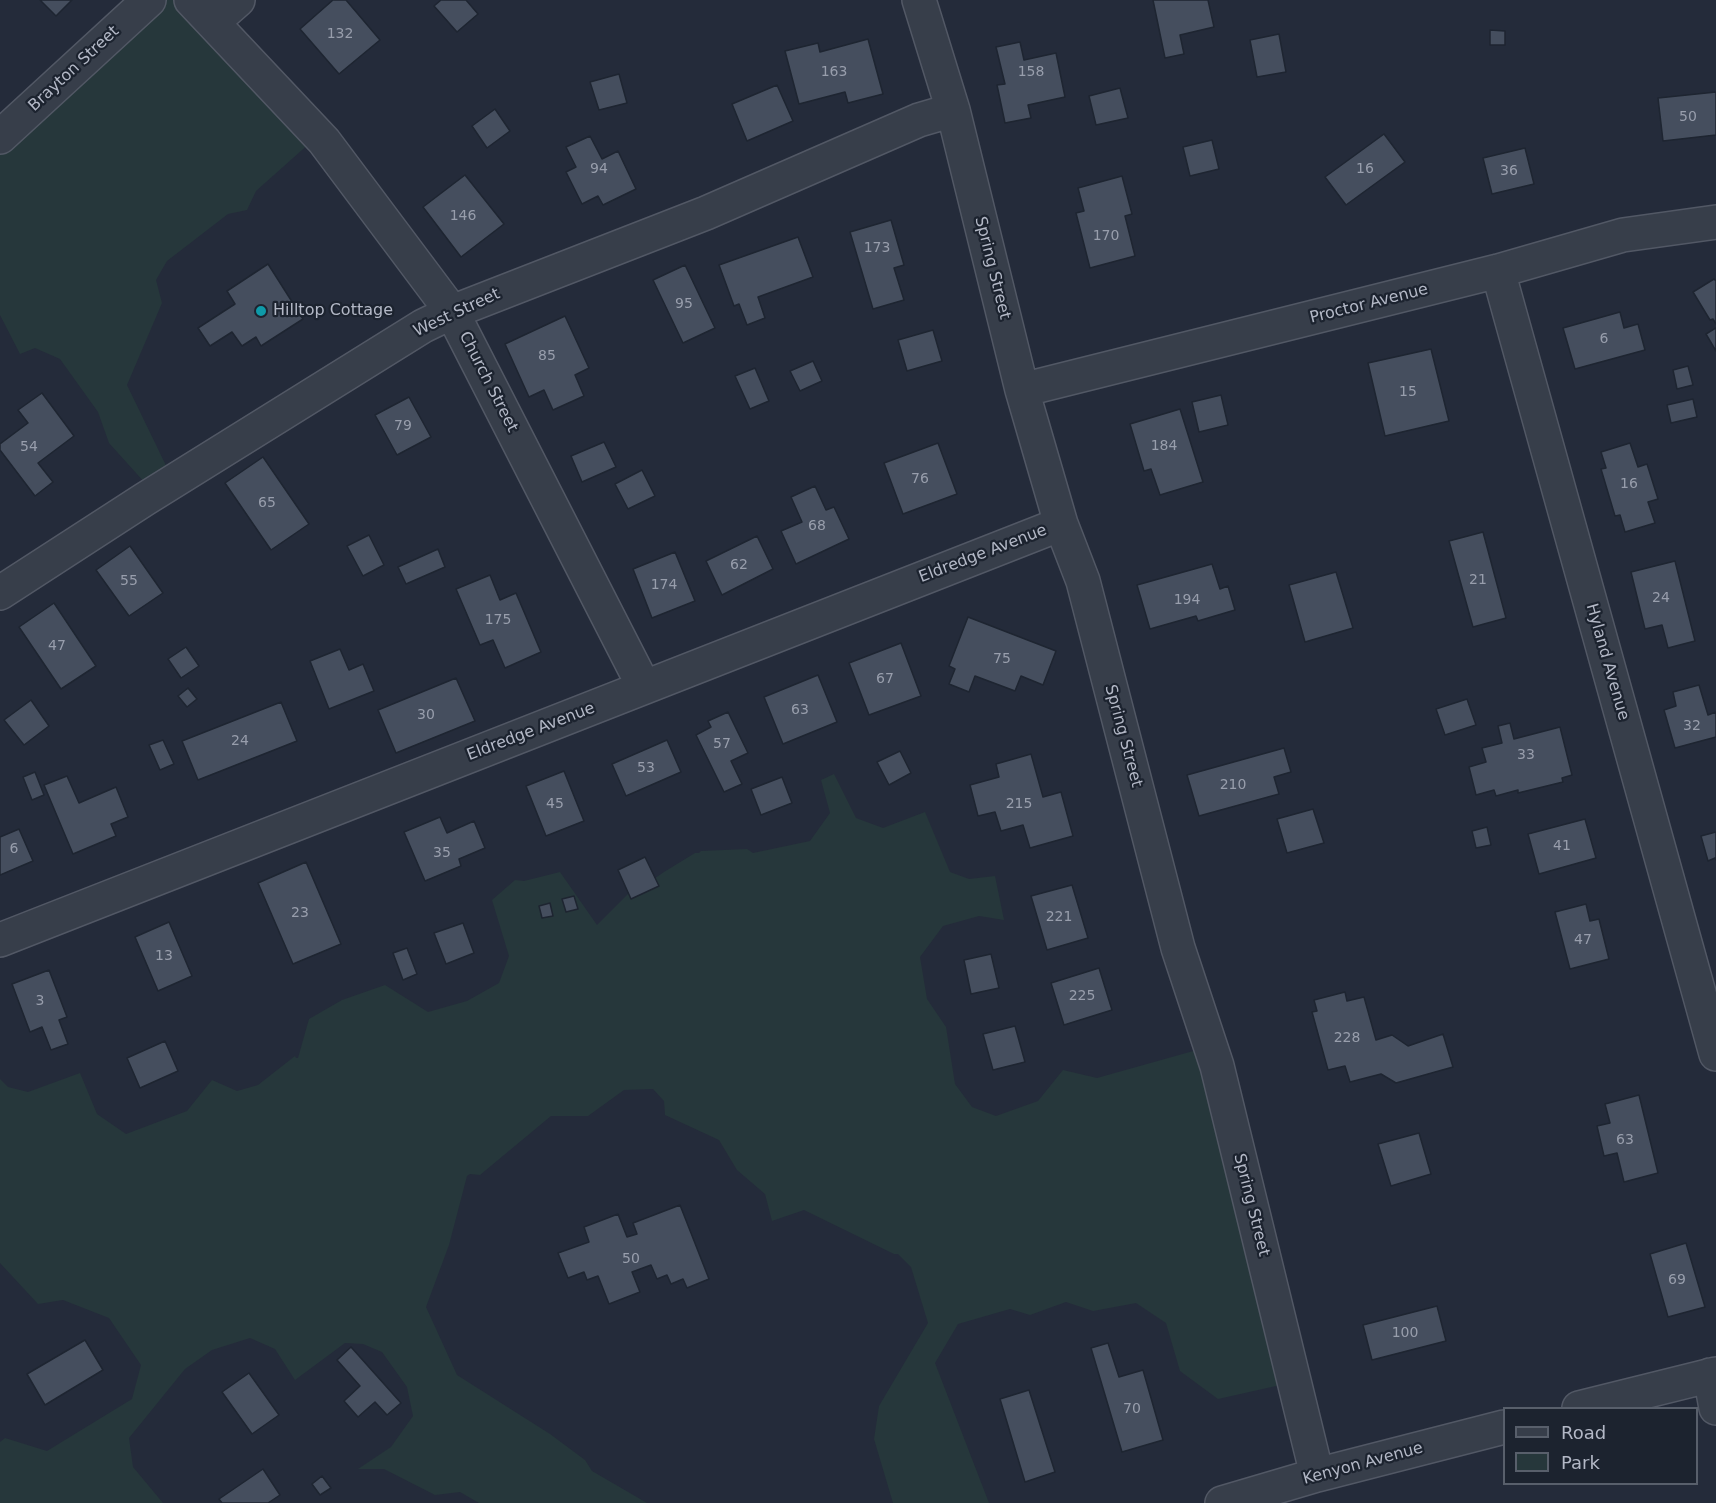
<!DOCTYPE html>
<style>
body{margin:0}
#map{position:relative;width:1716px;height:1503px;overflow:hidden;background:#242b3a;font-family:"DejaVu Sans",sans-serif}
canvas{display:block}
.legend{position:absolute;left:1503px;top:1407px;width:195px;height:78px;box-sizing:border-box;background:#1c232f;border:2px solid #585f6b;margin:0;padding:8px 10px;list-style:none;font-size:18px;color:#b3b8c6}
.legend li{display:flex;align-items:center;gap:12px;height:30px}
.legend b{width:30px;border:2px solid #585f6b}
</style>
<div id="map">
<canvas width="1716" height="1503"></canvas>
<ul class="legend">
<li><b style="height:8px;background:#373e4a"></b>Road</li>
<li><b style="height:16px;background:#26373b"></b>Park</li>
</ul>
</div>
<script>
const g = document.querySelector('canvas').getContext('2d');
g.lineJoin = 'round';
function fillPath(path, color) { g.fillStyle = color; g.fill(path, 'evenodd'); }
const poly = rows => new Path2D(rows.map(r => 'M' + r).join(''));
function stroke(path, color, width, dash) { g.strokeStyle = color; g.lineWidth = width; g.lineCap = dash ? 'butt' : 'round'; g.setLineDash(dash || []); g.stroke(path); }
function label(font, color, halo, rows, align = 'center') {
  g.font = font + ' "DejaVu Sans",sans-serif'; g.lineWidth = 4.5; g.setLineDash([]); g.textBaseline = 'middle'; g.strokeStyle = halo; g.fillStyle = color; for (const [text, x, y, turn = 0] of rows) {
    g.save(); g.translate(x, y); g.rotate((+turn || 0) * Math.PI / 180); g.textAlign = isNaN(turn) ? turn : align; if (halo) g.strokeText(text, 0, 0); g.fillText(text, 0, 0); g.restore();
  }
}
fillPath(poly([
 [151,0,199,0,320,134,256,191,247,210,228,214,167,261,156,280,162,303,127,385,173,480,155,494,109,443,98,412,60,359,35,348,20,354,0,315,0,139],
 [834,774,856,818,883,828,925,812,950,872,969,879,995,876,1004,920,979,916,943,926,920,957,927,999,946,1027,955,1084,972,1107,996,1116,1038,1101,1063,1070,1097,1078,1204,1048,1294,1382,1218,1399,1180,1371,1166,1323,1136,1303,1093,1311,1066,1302,1030,1315,1010,1309,958,1324,935,1363,989,1503,893,1503,874,1439,879,1406,928,1323,911,1267,898,1254,894,1254,804,1210,772,1221,765,1194,737,1170,719,1140,665,1115,664,1101,653,1089,624,1090,588,1116,551,1116,480,1175,470,1174,467,1176,449,1245,426,1307,457,1375,550,1434,585,1460,592,1471,647,1503,479,1503,460,1492,435,1495,384,1469,358,1469,391,1447,413,1416,407,1387,382,1352,363,1344,345,1343,295,1380,275,1349,250,1338,212,1350,185,1369,129,1438,133,1467,163,1503,0,1503,0,1442,5,1438,47,1451,132,1399,141,1365,109,1318,63,1300,38,1304,0,1263,0,1079,8,1087,28,1092,80,1073,97,1114,126,1134,187,1111,212,1080,237,1091,258,1085,295,1056,296,1058,298,1058,309,1019,342,1000,385,985,428,1012,467,1001,499,983,509,956,492,900,515,880,524,881,560,872,597,925,631,891,642,887,664,872,695,853,699,853,701,851,747,849,753,853,810,841,830,813,821,780]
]), '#26373b');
const building = poly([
 [40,0,72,0,56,16,40,0],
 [333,0,346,0,380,40,339,74,300,29,333,0],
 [441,0,466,0,478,14,457,32,434,6,441,0],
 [1153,0,1208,0,1214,27,1180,35,1184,54,1165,58,1153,0],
 [1490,30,1505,31,1505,45,1490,45,1490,30],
 [1279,34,1286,72,1257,77,1250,40,1279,34],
 [868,39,883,94,848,103,845,92,799,104,785,51,818,43,820,52,868,39],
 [1020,42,1024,60,1056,53,1065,97,1028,105,1031,118,1005,123,997,85,1005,84,996,47,1020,42],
 [619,74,627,103,599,110,590,82,619,74],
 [777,85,793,121,747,141,732,104,777,85],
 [1120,88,1128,118,1096,125,1089,96,1120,88],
 [1716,92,1716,135,1663,141,1658,98,1716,92],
 [495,109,510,131,487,148,472,126,495,109],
 [1384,134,1405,162,1346,205,1325,177,1384,134],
 [590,136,602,159,618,151,636,189,603,205,598,196,582,204,566,172,576,167,566,147,590,136],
 [1212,140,1219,169,1190,176,1183,147,1212,140],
 [1525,148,1534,184,1492,194,1483,158,1525,148],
 [465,175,504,224,461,257,423,207,465,175],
 [1122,176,1132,214,1125,216,1135,256,1090,268,1076,213,1084,211,1078,188,1122,176],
 [891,220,904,265,894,268,904,300,873,309,850,232,891,220],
 [798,237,813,277,758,297,765,318,747,325,739,304,734,306,719,265,798,237],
 [268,264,303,319,261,346,256,337,242,346,232,332,210,346,198,328,235,304,227,291,268,264],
 [685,265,715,328,683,343,653,280,685,265],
 [1714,279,1716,281,1716,324,1713,319,1710,320,1693,292,1714,279],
 [1620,312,1624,328,1638,324,1645,350,1575,369,1563,328,1620,312],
 [565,316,589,368,575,375,584,396,553,410,544,390,529,397,505,344,565,316],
 [1716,328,1716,351,1706,334,1716,328],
 [933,330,942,361,907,371,898,340,933,330],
 [1431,349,1449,421,1385,436,1368,363,1431,349],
 [813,361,822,381,800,391,790,371,813,361],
 [1688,366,1693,385,1677,389,1673,370,1688,366],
 [755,368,769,401,750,409,735,376,755,368],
 [42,393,74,436,38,463,53,482,35,496,0,450,0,444,28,423,18,410,42,393],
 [1221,395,1228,425,1199,432,1192,402,1221,395],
 [409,397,431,437,397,455,375,415,409,397],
 [1693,399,1697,417,1671,423,1667,405,1693,399],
 [1180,409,1203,482,1160,495,1151,469,1144,471,1130,424,1180,409],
 [604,442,616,467,582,482,571,456,604,442],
 [938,443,957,494,903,514,884,463,938,443],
 [1630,443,1638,467,1647,464,1658,499,1648,502,1655,523,1625,532,1620,515,1615,516,1601,469,1606,468,1601,452,1630,443],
 [263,457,309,524,271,550,225,483,263,457],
 [642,470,655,496,628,509,615,484,642,470],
 [815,486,826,510,834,507,849,539,796,564,781,531,802,522,791,497,815,486],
 [1483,532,1506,618,1473,627,1449,541,1483,532],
 [369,535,384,565,363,576,347,546,369,535],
 [757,536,773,569,722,595,706,561,757,536],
 [130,546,163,593,129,616,96,570,130,546],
 [438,549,445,567,406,584,398,567,438,549],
 [675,552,695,601,652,618,633,569,675,552],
 [1675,561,1695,641,1668,648,1662,625,1645,629,1631,572,1675,561],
 [1212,564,1220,589,1228,586,1235,610,1198,621,1196,616,1150,629,1137,585,1212,564],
 [1336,572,1353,628,1305,642,1289,585,1336,572],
 [490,575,500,600,516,593,541,652,505,668,493,640,480,645,456,589,490,575],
 [54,603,96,666,61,689,19,627,54,603],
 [968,617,1056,651,1043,685,1021,676,1015,691,975,676,969,692,949,684,955,669,949,666,968,617],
 [901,643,921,696,869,715,849,663,901,643],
 [186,647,199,666,181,678,168,659,186,647],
 [340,649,349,670,363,664,374,691,329,709,310,661,340,649],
 [818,675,837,722,783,744,764,697,818,675],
 [456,678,475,721,396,753,378,710,456,678],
 [1699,685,1708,715,1716,712,1716,737,1675,748,1664,710,1676,706,1673,692,1699,685],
 [188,688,197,699,187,707,178,696,188,688],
 [1467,699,1476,725,1445,735,1436,709,1467,699],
 [31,700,49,726,24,745,4,720,31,700],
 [281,702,297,741,198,780,182,741,281,702],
 [728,712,748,753,731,761,742,784,724,792,696,735,711,727,708,721,728,712],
 [1510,723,1514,739,1560,727,1572,775,1562,778,1563,782,1518,793,1518,790,1496,796,1494,790,1476,795,1469,767,1486,762,1482,748,1502,743,1498,726,1510,723],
 [163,740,174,764,160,770,149,745,163,740],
 [667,740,681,772,626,796,612,764,667,740],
 [1284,748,1291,772,1274,777,1279,794,1199,816,1187,775,1284,748],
 [900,751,911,773,889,785,877,762,900,751],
 [1031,754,1043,797,1061,792,1073,836,1030,848,1023,825,1001,831,995,812,978,816,970,785,999,777,996,764,1031,754],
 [564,771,584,821,546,836,526,786,564,771],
 [35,772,44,795,32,800,23,777,35,772],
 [67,776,79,803,116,787,128,817,111,824,116,836,73,854,44,785,67,776],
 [782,777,792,803,761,815,751,789,782,777],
 [1313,809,1324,843,1287,853,1277,819,1313,809],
 [440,817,447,833,474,821,485,848,459,859,461,866,425,881,404,832,440,817],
 [1585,819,1596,858,1539,874,1528,834,1585,819],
 [1487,827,1491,845,1476,848,1472,831,1487,827],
 [19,829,33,861,0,875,0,837,19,829],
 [1716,832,1716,860,1715,858,1708,861,1701,836,1716,832],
 [645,857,659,886,631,899,618,870,645,857],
 [306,862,341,944,293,964,258,883,306,862],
 [1072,885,1088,938,1047,950,1031,896,1072,885],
 [574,896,578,909,566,912,562,899,574,896],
 [550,903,553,916,542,918,539,906,550,903],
 [1586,904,1590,921,1599,919,1609,959,1570,969,1555,912,1586,904],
 [169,922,192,976,158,991,135,937,169,922],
 [463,923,474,953,446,964,434,933,463,923],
 [407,948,417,974,403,980,393,953,407,948],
 [991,954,999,988,971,994,964,960,991,954],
 [1099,968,1112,1010,1064,1025,1051,983,1099,968],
 [49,970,67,1017,59,1020,68,1044,51,1050,42,1027,30,1032,12,984,49,970],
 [1345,992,1347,1001,1364,997,1376,1040,1392,1035,1408,1046,1443,1034,1453,1067,1396,1083,1381,1074,1350,1082,1345,1066,1328,1070,1312,1012,1317,1011,1314,1000,1345,992],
 [1015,1026,1025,1062,993,1070,983,1034,1015,1026],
 [165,1041,178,1071,140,1088,127,1058,165,1041],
 [1639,1095,1658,1173,1624,1182,1617,1153,1604,1156,1597,1126,1610,1123,1605,1104,1639,1095],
 [1419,1133,1431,1174,1391,1186,1378,1144,1419,1133],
 [680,1205,709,1279,687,1288,683,1279,671,1284,667,1275,657,1279,651,1265,632,1272,640,1292,609,1304,598,1276,587,1280,584,1272,568,1278,558,1253,589,1242,584,1227,618,1214,627,1237,637,1234,633,1223,680,1205],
 [1686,1243,1705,1307,1668,1317,1650,1254,1686,1243],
 [1437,1306,1446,1341,1372,1360,1363,1325,1437,1306],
 [85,1340,103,1370,45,1405,27,1374,85,1340],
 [1108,1343,1119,1377,1143,1370,1163,1440,1122,1452,1091,1348,1108,1343],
 [351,1347,401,1403,387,1415,375,1402,358,1417,344,1401,360,1386,337,1360,351,1347],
 [249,1373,279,1415,252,1434,222,1392,249,1373],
 [1029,1390,1055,1472,1025,1482,1000,1399,1029,1390],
 [263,1469,280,1495,268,1503,222,1503,219,1499,263,1469],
 [322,1476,331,1488,320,1495,312,1484,322,1476]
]);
fillPath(building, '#454e5e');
stroke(building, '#1e2531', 1.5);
const minor = poly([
 [191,0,324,141,452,312,644,687],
 [919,0,953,110,1022,390,1061,524,1083,581,1178,948,1217,1066,1317,1475],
 [213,22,238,0],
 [0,137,149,0],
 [1498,271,1716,1054],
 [1022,390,1498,271,1623,235,1716,222],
 [0,593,145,499,423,326,452,312,706,213,919,120,953,110],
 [0,940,1061,524],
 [1710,1375,1716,1408],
 [1579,1408,1716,1374],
 [1222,1503,1317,1475,1504,1427]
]);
stroke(minor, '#525865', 36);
stroke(minor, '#373e4a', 33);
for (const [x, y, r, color] of [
 [261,311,6,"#0f9aa8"]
]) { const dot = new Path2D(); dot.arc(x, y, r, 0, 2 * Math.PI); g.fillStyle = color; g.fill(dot); stroke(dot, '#1c232f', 2); }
label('14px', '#989eac', null, [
 ["132",340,34],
 ["163",834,72],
 ["158",1031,72],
 ["50",1688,117],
 ["94",599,169],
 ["16",1365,169],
 ["36",1509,171],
 ["146",463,216],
 ["170",1106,236],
 ["173",877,248],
 ["95",684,304],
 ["6",1604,339],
 ["85",547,356],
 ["15",1408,392],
 ["79",403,426],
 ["184",1164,446],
 ["54",29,447],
 ["76",920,479],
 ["16",1629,484],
 ["65",267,503],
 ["68",817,526],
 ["62",739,565],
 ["21",1478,580],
 ["55",129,581],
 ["174",664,585],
 ["24",1661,598],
 ["194",1187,600],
 ["175",498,620],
 ["47",57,646],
 ["75",1002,659],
 ["67",885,679],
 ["63",800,710],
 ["30",426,715],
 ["32",1692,726],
 ["24",240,741],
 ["57",722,744],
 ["33",1526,755],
 ["53",646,768],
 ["210",1233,785],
 ["45",555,804],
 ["215",1019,804],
 ["41",1562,846],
 ["6",14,849],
 ["35",442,853],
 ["23",300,913],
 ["221",1059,917],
 ["47",1583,940],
 ["13",164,956],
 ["225",1082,996],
 ["3",40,1001],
 ["228",1347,1038],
 ["63",1625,1140],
 ["50",631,1259],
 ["69",1677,1280],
 ["100",1405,1333],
 ["70",1132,1409]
]);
label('16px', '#b3b8c6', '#1c232f', [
 ["Brayton Street",74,69,-43],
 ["Spring Street",992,268,76],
 ["Proctor Avenue",1369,304,-14],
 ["West Street",457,313,-25],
 ["Church Street",488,382,63],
 ["Eldredge Avenue",983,554,-21],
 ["Hyland Avenue",1607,662,74],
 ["Eldredge Avenue",531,732,-21],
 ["Spring Street",1123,736,75],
 ["Spring Street",1251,1205,76],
 ["Kenyon Avenue",1363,1464,-15]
]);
label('16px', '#b3b8c6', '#1c232f', [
 ["Hilltop Cottage",273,311]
], 'left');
</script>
